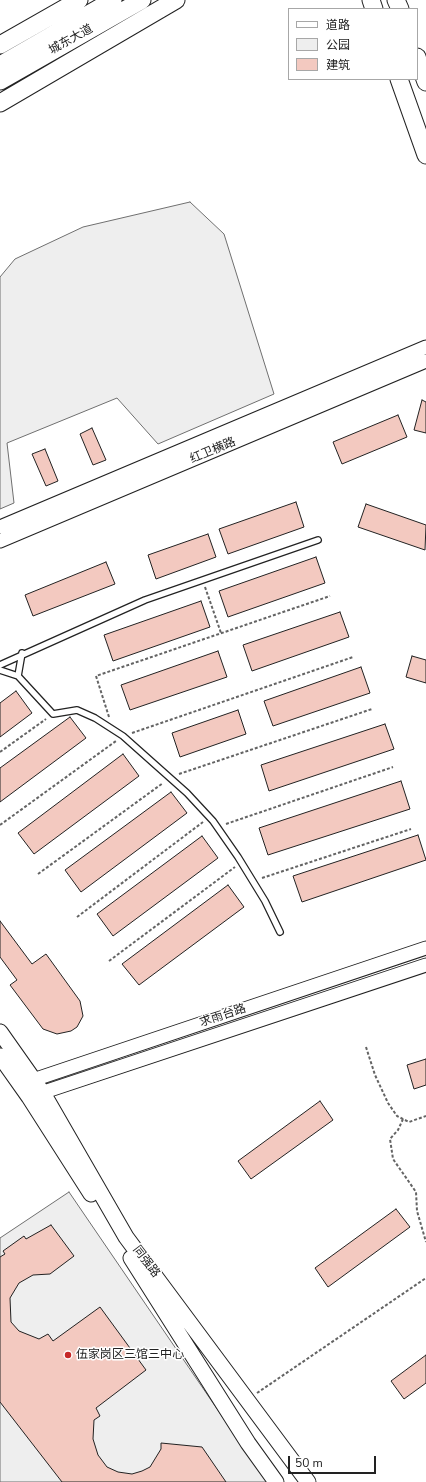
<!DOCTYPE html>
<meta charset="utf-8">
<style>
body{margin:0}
#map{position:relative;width:426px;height:1482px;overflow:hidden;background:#fff;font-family:"Nunito Sans","Noto Sans SC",sans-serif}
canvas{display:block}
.legend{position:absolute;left:288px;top:8px;width:130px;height:72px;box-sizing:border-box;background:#fff;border:1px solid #a7a7a7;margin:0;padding:5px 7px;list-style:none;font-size:12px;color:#222}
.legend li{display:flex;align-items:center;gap:8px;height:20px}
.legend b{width:20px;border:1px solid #a7a7a7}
.scale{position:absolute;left:288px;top:1456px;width:88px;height:18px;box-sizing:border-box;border:2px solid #222;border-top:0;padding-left:5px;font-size:12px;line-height:14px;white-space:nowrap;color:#222;-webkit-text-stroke:3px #fff;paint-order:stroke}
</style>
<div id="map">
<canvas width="426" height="1482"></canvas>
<ul class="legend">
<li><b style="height:5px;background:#fff"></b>道路</li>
<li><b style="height:11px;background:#eee"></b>公园</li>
<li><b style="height:11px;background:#f3c9c0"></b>建筑</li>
</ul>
<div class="scale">50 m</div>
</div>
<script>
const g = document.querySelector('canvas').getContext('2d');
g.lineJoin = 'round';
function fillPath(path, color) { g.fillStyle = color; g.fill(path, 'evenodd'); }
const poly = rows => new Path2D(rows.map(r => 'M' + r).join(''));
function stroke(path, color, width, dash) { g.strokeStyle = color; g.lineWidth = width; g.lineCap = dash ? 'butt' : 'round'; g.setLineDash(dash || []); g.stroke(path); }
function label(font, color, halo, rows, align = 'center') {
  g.font = font + ' "Nunito Sans","Noto Sans SC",sans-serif'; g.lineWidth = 3; g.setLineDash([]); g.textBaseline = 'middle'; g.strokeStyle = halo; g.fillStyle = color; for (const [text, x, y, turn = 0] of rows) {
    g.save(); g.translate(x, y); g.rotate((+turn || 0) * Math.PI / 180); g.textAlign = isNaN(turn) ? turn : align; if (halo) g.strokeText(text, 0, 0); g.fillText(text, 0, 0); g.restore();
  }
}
const green = poly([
 [190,202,224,234,274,394,158,444,117,398,7,443,14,503,0,509,0,277,15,259,83,227,190,202],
 [69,1192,267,1482,0,1482,0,1238,69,1192]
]);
fillPath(green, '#eee');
stroke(green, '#6f6f6f', 1);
const building = poly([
 [422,400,426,402,426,433,414,430,422,400],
 [398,415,407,437,342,464,333,442,398,415],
 [92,428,106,460,93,465,80,434,92,428],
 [45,449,58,481,46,486,32,454,45,449],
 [296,502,304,527,228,554,219,529,296,502],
 [366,504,426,525,425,550,358,527,366,504],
 [208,534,216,557,156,579,148,555,208,534],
 [316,557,325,583,228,617,219,591,316,557],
 [106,562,115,584,33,616,25,595,106,562],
 [201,601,210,627,113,661,104,635,201,601],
 [340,612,349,637,252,671,243,645,340,612],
 [218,651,227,677,130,710,121,685,218,651],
 [412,656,426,660,426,683,406,677,412,656],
 [361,667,370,693,273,726,264,701,361,667],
 [16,691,32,713,0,737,0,703,16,691],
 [238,710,246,734,180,757,172,733,238,710],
 [70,717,86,738,0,802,0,768,70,717],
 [385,724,394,749,269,791,261,765,385,724],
 [123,754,139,776,34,854,18,833,123,754],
 [401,781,410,809,268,855,259,828,401,781],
 [171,792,187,813,81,892,65,870,171,792],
 [418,835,426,860,302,902,293,876,418,835],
 [202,836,218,858,113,936,97,914,202,836],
 [228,885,244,907,139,985,122,964,228,885],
 [0,921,32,964,46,954,80,1001,83,1016,77,1027,71,1031,57,1034,43,1029,10,985,17,980,0,957,0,921],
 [426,1059,426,1085,414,1089,407,1065,426,1059],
 [320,1101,333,1120,251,1179,238,1161,320,1101],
 [396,1209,410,1227,328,1287,315,1268,396,1209],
 [51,1225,74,1256,50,1274,33,1275,19,1283,10,1298,11,1322,19,1331,39,1339,48,1334,53,1341,100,1307,146,1370,96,1408,100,1416,94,1420,93,1439,98,1455,107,1467,118,1472,132,1474,142,1471,150,1467,161,1449,161,1443,202,1447,226,1482,62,1482,0,1402,0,1257,5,1254,3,1251,24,1236,26,1239,51,1225],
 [426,1355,426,1383,404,1399,391,1381,426,1355]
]);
fillPath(building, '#f3c9c0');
stroke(building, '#222', 1);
const service = poly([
 [0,665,145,600,318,540],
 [0,670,18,676,53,714,77,710,95,718,123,736,187,793,213,821,238,857,265,901,280,932],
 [18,676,22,653]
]);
const tertiary = poly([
 [0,527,426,347],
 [0,541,426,361],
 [24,1083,426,948],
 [35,1095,426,965]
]);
const secondary = poly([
 [0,1032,43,1093,126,1237,308,1482],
 [0,1056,29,1097,91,1194],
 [131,1258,248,1443,276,1482]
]);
const primary = poly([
 [371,0,374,9],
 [396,0,400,9],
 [0,45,79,0],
 [417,57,426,82],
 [0,65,113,0],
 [399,79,426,155],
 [0,81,142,0],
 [0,103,176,0]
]);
stroke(service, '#222', 8);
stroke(tertiary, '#222', 15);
stroke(secondary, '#222', 17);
stroke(primary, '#222', 19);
stroke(poly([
 [205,587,221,633],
 [109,717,96,676,330,596],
 [132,733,353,657],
 [0,752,46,719],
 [179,774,372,709],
 [226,824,393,767],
 [0,825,116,741],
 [38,874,163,783],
 [262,878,411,829],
 [77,917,203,822],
 [109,961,235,867],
 [366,1047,375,1075,388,1103,397,1116,409,1122,426,1116],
 [403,1119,398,1130,390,1139,393,1159,416,1192,417,1211,426,1242],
 [257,1393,426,1278]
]), '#646464', 2, [3, 2]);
stroke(service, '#fff', 5.5);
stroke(tertiary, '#fff', 13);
stroke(secondary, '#fff', 15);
stroke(primary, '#fff', 17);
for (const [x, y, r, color] of [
 [68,1355,4,"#c62828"]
]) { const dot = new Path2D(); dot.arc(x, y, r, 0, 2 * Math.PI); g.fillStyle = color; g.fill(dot); stroke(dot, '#fff', 1.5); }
label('12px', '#222', '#fff', [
 ["城东大道",71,40,-29],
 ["红卫横路",213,451,-23],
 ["求雨台路",223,1016,-18],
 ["同强路",146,1262,53]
]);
label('12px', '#222', '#fff', [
 ["伍家岗区三馆三中心",76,1355]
], 'left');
</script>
